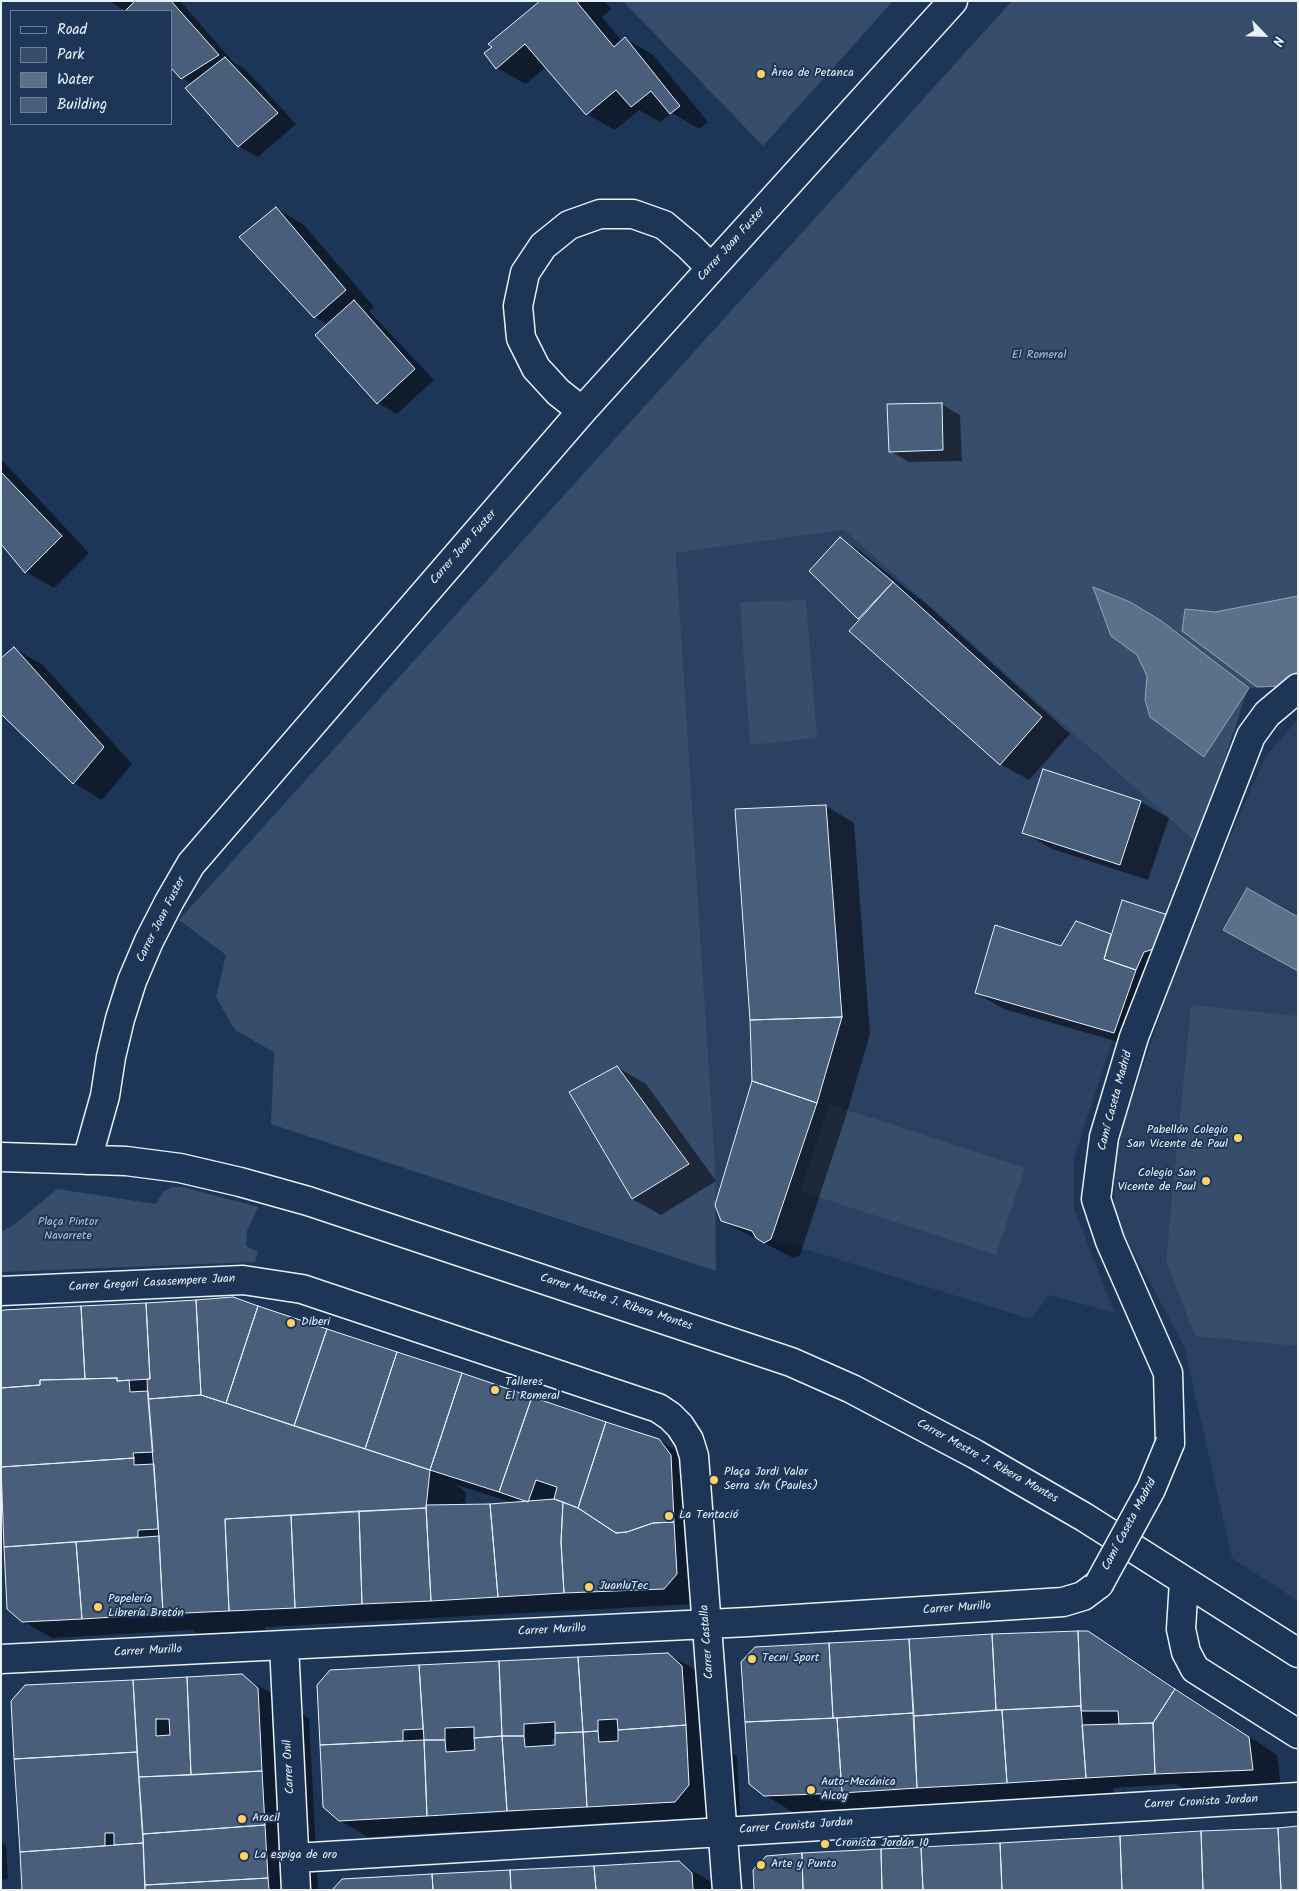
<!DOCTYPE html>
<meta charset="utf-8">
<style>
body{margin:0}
#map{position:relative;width:1299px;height:1891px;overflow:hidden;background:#1d3557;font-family:Kalam,sans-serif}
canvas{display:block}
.frame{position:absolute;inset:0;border:2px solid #e8f1f8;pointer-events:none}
.legend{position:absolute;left:10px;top:10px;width:162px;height:115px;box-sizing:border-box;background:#1d3557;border:1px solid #6e8097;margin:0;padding:6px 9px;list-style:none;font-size:15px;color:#e8f1f8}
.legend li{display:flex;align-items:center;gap:10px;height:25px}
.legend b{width:25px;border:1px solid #6e8097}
.north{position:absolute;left:1239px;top:10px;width:50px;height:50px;-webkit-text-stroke:4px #1d3557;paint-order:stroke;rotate:114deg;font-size:14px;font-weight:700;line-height:20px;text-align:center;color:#e8f1f8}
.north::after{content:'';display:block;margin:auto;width:18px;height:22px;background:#e8f1f8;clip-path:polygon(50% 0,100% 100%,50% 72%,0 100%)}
</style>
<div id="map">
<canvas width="1299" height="1891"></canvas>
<div class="frame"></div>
<ul class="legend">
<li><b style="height:6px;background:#1d3557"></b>Road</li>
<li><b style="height:14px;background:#374d6c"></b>Park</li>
<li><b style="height:14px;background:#5d7089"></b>Water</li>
<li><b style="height:14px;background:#495e7a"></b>Building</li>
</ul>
<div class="north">N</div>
</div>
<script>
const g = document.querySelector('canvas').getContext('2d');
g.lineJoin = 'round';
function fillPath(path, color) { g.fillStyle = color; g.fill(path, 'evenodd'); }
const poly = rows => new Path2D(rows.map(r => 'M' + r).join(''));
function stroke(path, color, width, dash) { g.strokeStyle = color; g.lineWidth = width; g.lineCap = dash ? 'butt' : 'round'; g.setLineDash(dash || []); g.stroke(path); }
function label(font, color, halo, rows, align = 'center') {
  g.font = font + ' Kalam,sans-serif'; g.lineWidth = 4; g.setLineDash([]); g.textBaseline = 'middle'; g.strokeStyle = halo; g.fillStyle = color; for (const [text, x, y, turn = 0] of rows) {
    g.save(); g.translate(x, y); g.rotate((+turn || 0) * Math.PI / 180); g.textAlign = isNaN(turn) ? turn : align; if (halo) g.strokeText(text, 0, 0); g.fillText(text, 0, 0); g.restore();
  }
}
fillPath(poly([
 [844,530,1197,843,1154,949,1144,952,1136,970,1074,1158,1074,1209,1115,1313,1049,1295,1031,1319,772,1239,764,1243,756,1238,752,1231,721,1221,715,1205,715,1164,676,553],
 [1298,719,1298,1601,1232,1558,1184,1346,1114,1216,1116,1147,1173,977,1235,825,1266,756]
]), '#2a4162');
fillPath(poly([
 [623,1,893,1,763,146],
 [1012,1,1298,1,1298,672,1282,686,1248,688,1197,843,844,530,676,553,715,1164,716,1271,271,1124,274,1052,235,1030,216,997,226,955,179,920],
 [806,600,817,738,750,745,740,602],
 [1191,1005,1298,1016,1298,1346,1195,1336,1166,1260],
 [829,1104,1025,1168,996,1255,800,1191],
 [172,1187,183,1187,258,1207,247,1231,246,1246,258,1252,255,1262,1,1272,1,1232,15,1224,57,1189,156,1204,163,1192]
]), '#374d6c');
const water = poly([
 [1093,587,1130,602,1160,620,1249,688,1204,757,1150,717,1145,700,1147,676,1137,655,1111,636,1093,587],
 [1298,596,1298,672,1282,686,1257,687,1182,631,1185,609,1215,612,1298,596],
 [1247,888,1298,917,1298,971,1223,930,1247,888]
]);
fillPath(water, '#5d7089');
stroke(water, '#95a4b5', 1);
fillPath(poly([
 [110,1,180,1,234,63,245,69,296,124,258,157,238,146,193,84,182,78,171,11,125,11],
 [542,1,604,1,611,9,602,17,622,41,625,38,653,55,708,122,699,129,672,113,660,122,639,110,615,130,587,114,546,67,526,84,497,68,486,53],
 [276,208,304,225,374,307,369,311,434,380,397,414,378,403,328,325,315,317,240,238],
 [941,404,960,415,962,461,909,462,890,451],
 [1,459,89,553,54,588,26,572,1,542],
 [840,539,859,550,913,594,922,600,1070,734,1029,780,1000,764,861,619,810,571],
 [15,649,43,665,132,764,102,800,74,783,1,712],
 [1141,802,1169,818,1148,880,1052,849,1024,832],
 [826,806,854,823,870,1034,845,1119,800,1255,793,1258,722,1221,754,1081,737,810],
 [1167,916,1143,1049,1004,1009,976,993,1062,947,1077,923,1112,935],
 [617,1067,646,1084,716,1181,661,1215,632,1199],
 [1,1315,659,1440,687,1457,693,1604,265,1627,265,1632,201,1635,192,1630,52,1638,23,1621,8,1608,1,1489],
 [207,1394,207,1396,166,1399],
 [454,1484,513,1503,465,1505,466,1492],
 [1088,1632,1117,1649,1277,1755,1281,1786,1185,1790,1176,1784,1113,1788,1114,1793,793,1812,764,1795,750,1783,742,1663,756,1648,992,1635],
 [667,1654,696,1670,710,1683,714,1743,737,1756,740,1815,727,1831,639,1836,616,1822,557,1826,558,1840,480,1844,457,1831,368,1837,339,1820,324,1807,318,1685,331,1671],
 [552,1739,557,1739,557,1746,552,1746],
 [473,1744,476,1744,476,1751,473,1752],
 [513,1809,514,1812,477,1814,477,1812],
 [242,1676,293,1706,309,1719,318,1890,24,1890,25,1686],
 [1,1842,6,1845,8,1879,1,1880],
 [679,1863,725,1890,334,1890]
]), '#0007');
const building = poly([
 [135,1,171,1,219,55,181,79,171,68,171,11,125,11,135,1],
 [540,1,576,1,614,47,625,37,680,106,670,114,651,91,631,107,616,90,586,115,525,44,496,69,484,53,492,47,488,44,540,1],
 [225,57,278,113,238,147,185,88,225,57],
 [276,207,346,290,314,318,239,237,276,207],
 [354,300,415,369,377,404,315,335,354,300],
 [942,403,943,450,889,452,887,404,942,403],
 [1,472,62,536,25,573,1,544,1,472],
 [840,537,893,582,858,619,809,571,840,537],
 [893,582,1042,717,1000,765,849,631,893,582],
 [14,647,104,747,73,784,1,714,1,658,14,647],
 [1043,769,1141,801,1120,865,1022,833,1043,769],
 [826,805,842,1017,750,1020,735,809,826,805],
 [1122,900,1168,915,1154,949,1144,952,1136,970,1104,959,1122,900],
 [1076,921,1111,934,1104,959,1136,970,1114,1033,975,993,995,925,1061,946,1076,921],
 [842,1017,817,1103,752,1081,750,1020,842,1017],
 [617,1066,689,1164,632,1199,569,1092,617,1066],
 [752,1081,817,1103,771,1239,764,1243,756,1238,752,1231,721,1221,715,1205,752,1081],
 [233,1297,258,1306,226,1403,201,1395,196,1300,233,1297],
 [196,1300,201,1395,148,1399,147,1379,150,1379,146,1303,196,1300],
 [146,1303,150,1379,117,1381,117,1378,85,1379,81,1306,146,1303],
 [81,1306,85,1379,40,1380,40,1385,1,1388,1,1312,3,1310,81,1306],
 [258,1306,327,1329,294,1426,226,1403,258,1306],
 [327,1329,397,1352,365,1449,294,1426,327,1329],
 [397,1352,462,1373,430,1470,365,1449,397,1352],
 [462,1373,532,1397,499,1492,430,1470,462,1373],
 [117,1378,117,1381,129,1380,130,1392,148,1391,153,1452,133,1453,134,1458,1,1467,1,1388,40,1385,40,1380,117,1378],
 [201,1395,430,1470,426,1508,225,1519,229,1611,163,1614,158,1521,148,1399,201,1395],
 [532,1397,606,1422,578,1508,554,1499,557,1487,536,1480,528,1502,499,1492,532,1397],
 [606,1422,659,1439,671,1455,674,1522,653,1523,627,1532,616,1533,578,1508,606,1422],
 [134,1458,134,1465,154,1464,158,1529,138,1530,138,1537,4,1547,1,1467,134,1458],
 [554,1499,563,1502,561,1542,564,1593,498,1597,490,1504,554,1499],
 [563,1502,578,1508,616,1533,627,1532,653,1523,674,1522,677,1574,664,1589,564,1593,561,1542,563,1502],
 [490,1504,498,1597,431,1601,426,1505,490,1504],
 [426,1508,431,1601,362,1604,359,1511,426,1508],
 [359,1511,362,1604,295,1608,291,1515,359,1511],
 [291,1515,295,1608,229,1611,225,1519,291,1515],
 [159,1536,163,1614,82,1619,76,1542,159,1536],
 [76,1542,82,1619,22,1622,7,1609,4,1547,76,1542],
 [1078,1631,1088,1631,1175,1689,1153,1723,1119,1724,1118,1711,1081,1711,1078,1631],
 [1078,1631,1081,1706,996,1710,992,1634,1078,1631],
 [992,1634,996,1710,914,1716,909,1639,992,1634],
 [909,1639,913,1713,833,1718,829,1643,909,1639],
 [829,1643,833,1718,745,1722,741,1662,755,1647,829,1643],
 [668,1653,682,1666,686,1725,618,1730,617,1719,598,1720,598,1731,583,1732,578,1657,668,1653],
 [578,1657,583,1732,555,1733,555,1722,524,1724,524,1736,502,1736,499,1661,578,1657],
 [499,1661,502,1736,474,1738,474,1727,445,1728,445,1740,424,1740,419,1665,499,1661],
 [419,1665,423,1729,403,1730,403,1741,320,1745,317,1685,330,1670,419,1665],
 [242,1674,258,1688,262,1771,191,1775,187,1677,242,1674],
 [187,1677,191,1775,139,1777,133,1680,187,1677],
 [156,1719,169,1719,170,1735,156,1736,156,1719],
 [133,1680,137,1752,14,1759,11,1701,25,1685,133,1680],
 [1175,1689,1249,1737,1253,1770,1155,1774,1153,1723,1175,1689],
 [1081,1706,1086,1778,1007,1783,1002,1710,1081,1706],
 [1002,1710,1007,1783,917,1788,914,1716,1002,1710],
 [913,1713,917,1788,842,1793,837,1718,913,1713],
 [837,1718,842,1793,764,1796,749,1784,745,1722,837,1718],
 [1153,1723,1155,1774,1086,1778,1082,1725,1153,1723],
 [686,1725,689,1785,675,1802,587,1807,583,1732,598,1731,599,1742,618,1741,618,1730,686,1725],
 [583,1732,587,1807,507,1811,502,1736,524,1736,525,1747,555,1745,555,1733,583,1732],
 [502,1736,507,1811,427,1816,424,1740,445,1740,446,1752,475,1750,474,1738,502,1736],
 [424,1740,427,1816,339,1821,323,1807,320,1745,424,1740],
 [137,1752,143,1843,114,1845,114,1833,105,1833,105,1846,20,1852,14,1759,137,1752],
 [262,1771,265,1825,143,1834,139,1777,262,1771],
 [265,1825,268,1878,145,1885,143,1834,265,1825],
 [1298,1826,1298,1890,1281,1890,1278,1828,1298,1826],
 [1278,1828,1281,1890,1203,1890,1201,1831,1278,1828],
 [1201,1831,1203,1890,1122,1890,1120,1836,1201,1831],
 [1120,1836,1122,1890,1002,1890,1000,1843,1120,1836],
 [143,1843,145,1890,22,1890,20,1852,143,1843],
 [1000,1843,1002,1890,923,1890,921,1847,1000,1843],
 [921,1847,923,1890,882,1890,881,1849,921,1847],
 [881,1849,882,1890,803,1890,802,1853,881,1849],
 [802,1853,803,1890,754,1890,753,1870,766,1856,802,1853],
 [679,1861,692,1873,693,1890,596,1890,594,1866,679,1861],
 [594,1866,596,1890,511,1890,510,1870,594,1866],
 [510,1870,511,1890,433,1890,432,1874,510,1870],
 [432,1874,433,1890,332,1890,342,1879,432,1874],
 [268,1878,269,1890,145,1890,145,1885,268,1878]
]);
fillPath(building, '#495e7a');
stroke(building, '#e8f1f8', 1);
const minor = poly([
 [582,411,558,392,536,368,521,338,518,306,525,273,543,246,569,225,600,214,633,214,664,225,689,246,711,268],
 [1,1157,126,1161,180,1168,240,1182,308,1201,791,1362,852,1389,975,1454,1084,1517,1298,1653],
 [87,1160,105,1096,111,1057,120,1019,132,981,149,941,169,902,191,864,582,411,953,1],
 [1,1291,243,1280,302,1289,658,1408,670,1416,680,1426,689,1440,694,1456,727,1890],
 [1170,1443,1168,1373,1110,1241,1096,1199,1104,1137,1134,1037,1251,736,1267,714,1298,688],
 [1184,1581,1181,1629,1186,1652,1195,1669,1298,1734],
 [284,1645,296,1890],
 [1,1659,748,1622,1063,1602,1083,1596,1099,1584],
 [295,1858,1298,1797]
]);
stroke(minor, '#e8f1f8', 31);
stroke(minor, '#1d3557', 28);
const minorBridge = poly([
 [1099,1584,1151,1489,1170,1443]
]);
stroke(minorBridge, '#e8f1f8', 31, []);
stroke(minorBridge, '#1d3557', 28);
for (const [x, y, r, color] of [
 [761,74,5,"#ffd166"],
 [1238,1138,5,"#ffd166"],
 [1206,1181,5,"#ffd166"],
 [291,1323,5,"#ffd166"],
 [495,1390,5,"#ffd166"],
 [714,1480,5,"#ffd166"],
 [669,1516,5,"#ffd166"],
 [589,1587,5,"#ffd166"],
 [98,1607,5,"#ffd166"],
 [752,1659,5,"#ffd166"],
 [811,1790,5,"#ffd166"],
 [242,1819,5,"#ffd166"],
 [825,1844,5,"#ffd166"],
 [244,1856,5,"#ffd166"],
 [761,1865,5,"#ffd166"]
]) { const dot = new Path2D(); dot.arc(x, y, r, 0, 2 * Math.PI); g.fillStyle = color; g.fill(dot); stroke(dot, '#1d3557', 2); }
label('12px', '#e8f1f8', '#1d3557', [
 ["Àrea de Petanca",771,74],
 ["Pabellón Colegio",1228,1131,"right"],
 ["San Vicente de Paul",1228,1145,"right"],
 ["Colegio San",1196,1174,"right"],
 ["Vicente de Paul",1196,1188,"right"],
 ["Diberi",301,1323],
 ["Talleres",505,1383],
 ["El Romeral",505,1397],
 ["Plaça Jordi Valor",724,1473],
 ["Serra s/n (Paules)",724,1487],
 ["La Tentació",679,1516],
 ["JuanluTec",599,1587],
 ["Papelería",108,1600],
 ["Librería Bretón",108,1614],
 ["Tecni Sport",762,1659],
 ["Auto-Mecánica",821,1783],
 ["Alcoy",821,1797],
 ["Aracil",252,1819],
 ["Cronista Jordán 10",835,1844],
 ["La espiga de oro",254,1856],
 ["Arte y Punto",771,1865]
], 'left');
label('12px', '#e8f1f8', '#1d3557', [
 ["Carrer Joan Fuster",732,245,-48],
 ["Carrer Joan Fuster",464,548,-49],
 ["Carrer Joan Fuster",162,920,-63],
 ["Camí Caseta Madrid",1116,1101,-75],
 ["Carrer Gregori Casasempere Juan",152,1284,-3],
 ["Carrer Mestre J. Ribera Montes",616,1303,18],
 ["Carrer Mestre J. Ribera Montes",987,1462,29],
 ["Camí Caseta Madrid",1130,1525,-62],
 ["Carrer Murillo",957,1609,-4],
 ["Carrer Murillo",552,1631,-3],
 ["Carrer Castalla",708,1642,-94],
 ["Carrer Murillo",148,1652,-3],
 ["Carrer Onil",290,1767,-93],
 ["Carrer Cronista Jordan",1201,1803,-3],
 ["Carrer Cronista Jordan",796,1827,-4]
]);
label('12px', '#b3c0ce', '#1d3557', [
 ["El Romeral",1039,356],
 ["Plaça Pintor",68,1223],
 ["Navarrete",68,1237]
]);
</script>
